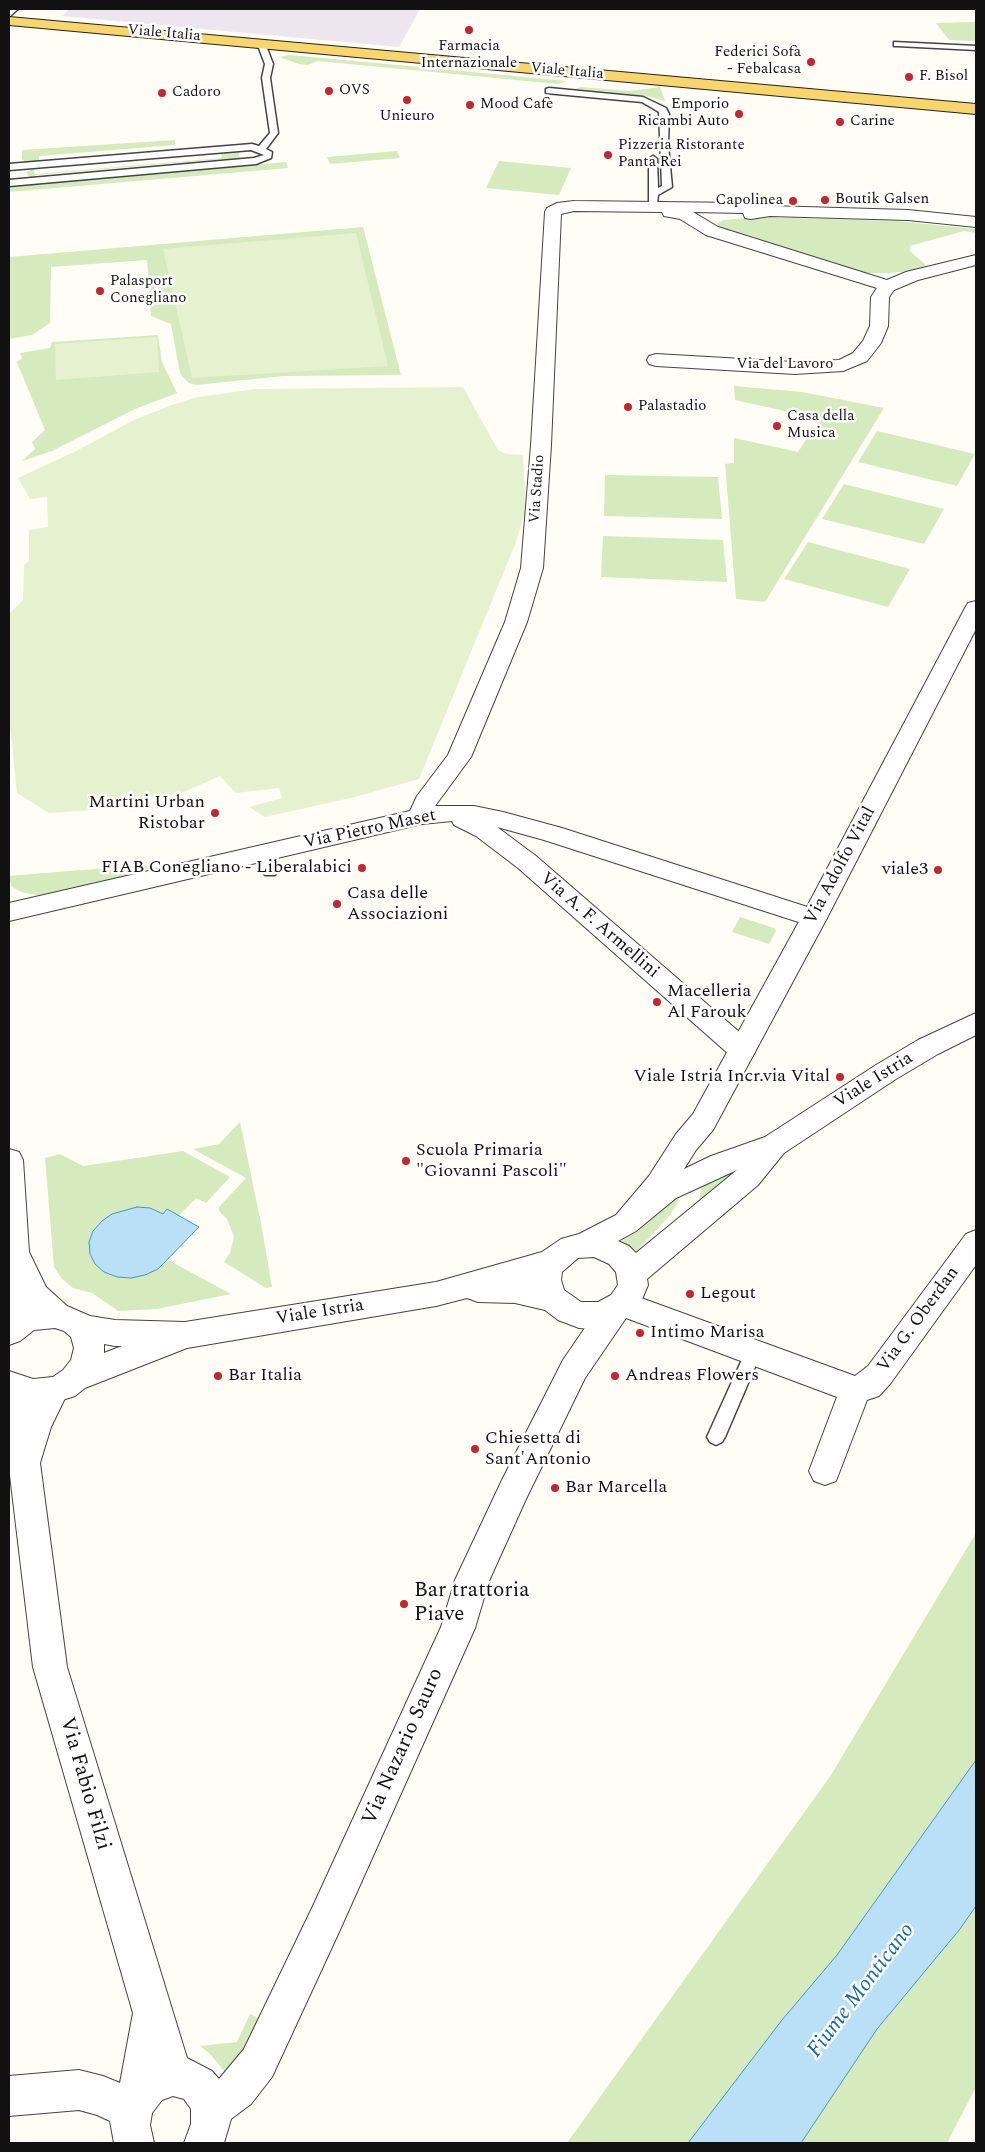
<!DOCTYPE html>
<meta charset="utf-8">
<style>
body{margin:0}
#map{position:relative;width:985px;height:2152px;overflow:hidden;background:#fffdf5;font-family:Spectral,serif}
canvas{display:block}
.frame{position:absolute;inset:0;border:10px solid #111;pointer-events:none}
</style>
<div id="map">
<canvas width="985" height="2152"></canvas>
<div class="frame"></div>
</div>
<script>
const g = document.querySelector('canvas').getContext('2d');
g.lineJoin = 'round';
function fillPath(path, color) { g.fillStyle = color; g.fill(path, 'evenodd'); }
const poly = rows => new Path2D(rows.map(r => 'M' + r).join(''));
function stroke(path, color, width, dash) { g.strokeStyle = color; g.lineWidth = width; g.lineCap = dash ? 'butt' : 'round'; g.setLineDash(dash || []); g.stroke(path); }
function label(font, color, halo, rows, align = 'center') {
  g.font = font + ' Spectral,serif'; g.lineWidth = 5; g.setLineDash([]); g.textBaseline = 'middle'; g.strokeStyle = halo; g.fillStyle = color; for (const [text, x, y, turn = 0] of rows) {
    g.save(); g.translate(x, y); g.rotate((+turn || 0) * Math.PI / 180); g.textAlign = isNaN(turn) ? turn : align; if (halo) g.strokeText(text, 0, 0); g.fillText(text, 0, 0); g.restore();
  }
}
fillPath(poly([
 [69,9,420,9,399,47,62,16]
]), '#eee6ef');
fillPath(poly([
 [976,22,976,41,949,40,936,23],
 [290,55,504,75,566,81,558,84,318,61,307,65,299,64,279,57],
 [581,87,629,91,660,87,665,101,647,96,580,89,570,91],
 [175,140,175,145,39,156,39,161,26,162,22,159,22,150],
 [238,151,240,159,223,161,222,159,35,175,35,177,30,178,26,172,34,169,35,174,222,158,221,153],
 [397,151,400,158,330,164,327,157],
 [499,161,571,168,559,195,486,188],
 [286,162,288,168,9,192,9,186],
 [758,217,898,221,976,229,976,233,964,231,910,246,910,251,929,268,893,273,869,273,858,272,755,240,755,237,722,228,717,224,723,220],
 [363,227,401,375,283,376,196,385,189,383,181,375,179,368,171,324,151,316,147,260,51,267,50,323,32,335,9,339,9,257],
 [158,335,162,362,177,393,135,409,52,451,22,461,35,449,32,442,45,430,17,362,22,358,20,353,50,348,52,342],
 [734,386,802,392,884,408,765,602,736,599,725,464,734,463,734,438,798,452,820,419,735,400],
 [877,431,975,454,957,486,858,462],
 [605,475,718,477,722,519,604,516],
 [844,484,944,509,924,544,822,519],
 [603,536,723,540,727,582,601,577],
 [808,542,910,569,888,607,784,579],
 [143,865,148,867,146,872,40,896,22,892,12,887,9,879,9,876],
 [740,917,774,928,776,931,769,944,732,932],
 [240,1122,261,1223,272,1287,266,1288,224,1262,230,1253,234,1237,227,1219,219,1211,219,1207,246,1178,193,1149,219,1144],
 [183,1151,230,1177,206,1203,196,1198,179,1216,167,1209,163,1214,150,1208,102,1221,93,1231,89,1243,104,1272,117,1277,131,1278,158,1269,168,1260,231,1294,157,1309,118,1311,92,1293,73,1288,62,1279,54,1267,45,1158,60,1154,83,1166],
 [748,1165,699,1202,702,1181],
 [681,1192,677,1204,669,1216,637,1251,621,1240],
 [976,1533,976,1760,837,1955,782,2020,688,2143,567,2143,831,1775],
 [976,1906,976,2087,947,2143,801,2143,877,2029,960,1929],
 [250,2014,267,2022,225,2072,210,2054,200,2046,237,2042]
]), '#d5ebbd');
fillPath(poly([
 [356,233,388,366,192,378,163,249],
 [157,337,159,372,56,380,55,344],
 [463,387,498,450,506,454,523,455,526,509,516,542,419,779,355,797,265,817,249,807,282,798,279,788,236,793,220,776,177,795,136,798,121,808,49,813,17,793,9,715,9,614,23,600,24,565,29,561,29,530,48,527,47,497,30,499,18,478,76,451,134,420,172,405,198,397,256,389]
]), '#e6f2cf');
const water = poly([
 [137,1207,150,1208,163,1214,167,1209,199,1227,158,1269,145,1275,131,1278,117,1277,104,1272,95,1264,90,1254,89,1242,93,1231,102,1221,112,1214,137,1207],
 [976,1760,976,1906,960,1929,877,2029,801,2143,688,2143,782,2020,837,1955,976,1760]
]);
fillPath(water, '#b9e0f7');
stroke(water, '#3f96cf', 1);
const service = poly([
 [10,9,18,9,9,17,9,10,10,9],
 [258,41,265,43,273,64,270,78,278,133,266,149,272,152,271,158,256,164,9,186,9,180,254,158,264,155,251,150,9,170,9,164,252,144,259,146,270,133,262,78,265,64,257,43,258,41],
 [894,42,976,46,976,50,897,46,894,46,894,42],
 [549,88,643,97,666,108,669,114,668,145,672,187,658,195,657,204,654,205,649,202,649,159,653,156,657,159,658,188,662,186,659,112,642,102,546,93,546,89,549,88],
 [264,848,269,850,271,853,277,872,275,875,265,875,263,872,257,853,259,850,264,848],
 [753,1346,759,1348,761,1353,725,1437,722,1442,716,1445,710,1442,707,1437,745,1353,747,1348,753,1346]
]);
const minor = poly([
 [574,201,745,203,770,206,908,210,976,217,976,227,908,220,770,216,751,219,745,218,743,213,693,212,718,227,887,280,906,272,976,255,976,265,918,280,894,290,889,297,888,326,881,343,867,361,843,371,795,374,656,366,649,364,647,360,649,356,656,354,795,362,839,360,853,353,863,341,870,326,871,297,877,288,706,235,680,219,664,216,662,212,574,211,561,214,551,445,543,568,527,622,471,757,435,806,474,806,503,812,562,828,823,912,827,918,823,924,814,927,544,840,497,827,536,856,752,1043,756,1050,752,1057,742,1060,732,1057,518,868,476,836,454,825,452,821,422,824,9,921,9,903,410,811,417,796,448,755,505,622,521,568,531,445,545,212,547,208,557,203,574,201],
 [976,1230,976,1265,890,1384,879,1396,867,1400,836,1481,825,1485,814,1481,809,1471,837,1397,626,1318,585,1378,526,1499,489,1581,475,1628,339,1932,272,2077,251,2104,231,2119,224,2143,184,2143,191,2124,191,2109,184,2099,173,2096,162,2100,152,2113,150,2125,154,2143,114,2143,110,2121,97,2115,79,2110,9,2116,9,2076,79,2070,103,2076,120,2083,133,2013,33,1667,9,1467,9,1377,15,1375,26,1378,31,1388,32,1400,42,1380,53,1377,64,1380,69,1390,51,1427,40,1463,67,1667,187,2058,212,2071,219,2079,244,2049,313,1906,441,1627,455,1580,502,1480,563,1360,604,1300,622,1291,855,1376,868,1366,966,1234,976,1230]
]);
const tertiary = poly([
 [976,601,976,629,827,918,713,1130,696,1150,684,1169,711,1156,765,1137,876,1065,918,1040,976,1013,976,1035,938,1054,896,1079,784,1153,758,1185,647,1279,648,1285,640,1304,633,1313,615,1323,591,1329,579,1328,558,1320,545,1310,515,1303,478,1302,467,1298,436,1306,187,1348,85,1388,75,1396,53,1403,33,1407,9,1399,9,1371,33,1379,53,1377,63,1370,71,1360,74,1348,71,1337,64,1331,55,1328,34,1330,20,1341,9,1345,9,1149,19,1152,23,1160,29,1252,46,1287,67,1306,90,1316,115,1320,185,1322,436,1282,542,1252,561,1239,579,1234,616,1215,649,1176,676,1134,693,1114,801,918,965,608,968,603,976,601],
 [737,1170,636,1253,629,1246,618,1241,636,1231,676,1198,737,1170],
 [594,1257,609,1264,616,1272,618,1285,611,1295,598,1302,581,1302,564,1290,561,1280,562,1272,578,1258,594,1257],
 [104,1344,115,1346,122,1346,104,1353,104,1344]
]);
const primary = poly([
 [9,17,976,104,976,114,9,25,9,17]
]);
stroke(service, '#444', 3);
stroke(minor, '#444', 2);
stroke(tertiary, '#444', 2);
stroke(primary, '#222', 2);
fillPath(service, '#fff');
fillPath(minor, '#fff');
fillPath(tertiary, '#fff');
fillPath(primary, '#f9d66b');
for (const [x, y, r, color] of [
 [469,30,5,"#c4262e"],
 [811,62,5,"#c4262e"],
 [909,77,5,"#c4262e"],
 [329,91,5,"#c4262e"],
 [162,93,5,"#c4262e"],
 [407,100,5,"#c4262e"],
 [470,105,5,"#c4262e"],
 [739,114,5,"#c4262e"],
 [840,122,5,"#c4262e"],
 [608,155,5,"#c4262e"],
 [825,200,5,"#c4262e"],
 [793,201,5,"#c4262e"],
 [100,291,5,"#c4262e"],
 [628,407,5,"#c4262e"],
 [777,426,5,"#c4262e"],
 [215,813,5,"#c4262e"],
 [362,868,5,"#c4262e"],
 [938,870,5,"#c4262e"],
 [337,904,5,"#c4262e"],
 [657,1002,5,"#c4262e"],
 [840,1077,5,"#c4262e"],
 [406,1161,5,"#c4262e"],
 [690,1294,5,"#c4262e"],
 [640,1333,5,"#c4262e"],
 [218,1376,5,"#c4262e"],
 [615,1376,5,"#c4262e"],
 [475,1449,5,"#c4262e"],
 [555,1488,5,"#c4262e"],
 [404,1604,5,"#c4262e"]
]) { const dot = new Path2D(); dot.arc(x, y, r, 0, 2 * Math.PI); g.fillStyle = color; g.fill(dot); stroke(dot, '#fff', 2); }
label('15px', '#111', '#fff', [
 ["Viale Italia",164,34,5],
 ["Viale Italia",567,72,5],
 ["Via del Lavoro",785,365],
 ["Via Stadio",538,489,-86]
]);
label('15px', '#111', '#fff', [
 ["Farmacia",469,47,"center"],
 ["Internazionale",469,64,"center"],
 ["Federici Sofà",801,53,"right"],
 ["- Febalcasa",801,70,"right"],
 ["F. Bisol",919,77],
 ["OVS",339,91],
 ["Cadoro",172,93],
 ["Mood Cafè",480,105],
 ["Emporio",729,105,"right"],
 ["Ricambi Auto",729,122,"right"],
 ["Unieuro",407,117,"center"],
 ["Carine",850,122],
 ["Pizzeria Ristorante",618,146],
 ["Panta Rei",618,163],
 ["Boutik Galsen",835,200],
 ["Capolinea",783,201,"right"],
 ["Palasport",110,282],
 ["Conegliano",110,299],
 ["Palastadio",638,407],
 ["Casa della",787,417],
 ["Musica",787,434]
], 'left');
label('18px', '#111', '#fff', [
 ["Martini Urban",205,803,"right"],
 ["Ristobar",205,824,"right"],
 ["FIAB Conegliano - Liberalabici",352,868,"right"],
 ["viale3",928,870,"right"],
 ["Casa delle",347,894],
 ["Associazioni",347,915],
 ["Macelleria",667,992],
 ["Al Farouk",667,1013],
 ["Viale Istria Incr.via Vital",830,1077,"right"],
 ["Scuola Primaria",416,1151],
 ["\"Giovanni Pascoli\"",416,1172],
 ["Legout",700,1294],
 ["Intimo Marisa",650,1333],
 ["Bar Italia",228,1376],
 ["Andreas Flowers",625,1376],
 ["Chiesetta di",485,1439],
 ["Sant'Antonio",485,1460],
 ["Bar Marcella",565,1488]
], 'left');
label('18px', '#111', '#fff', [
 ["Via Pietro Maset",370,830,-12],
 ["Via Adolfo Vital",841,866,-62],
 ["Via A. F. Armellini",599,926,41],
 ["Viale Istria",874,1081,-32],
 ["Viale Istria",320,1313,-9],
 ["Via G. Oberdan",919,1320,-54]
]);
label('21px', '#111', '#fff', [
 ["Bar trattoria",414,1592],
 ["Piave",414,1616]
], 'left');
label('21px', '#111', '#fff', [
 ["Via Nazario Sauro",404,1747,-66],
 ["Via Fabio Filzi",84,1784,74]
]);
label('italic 22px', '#1768a6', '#fff', [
 ["Fiume Monticano",862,1991,-53]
]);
</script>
